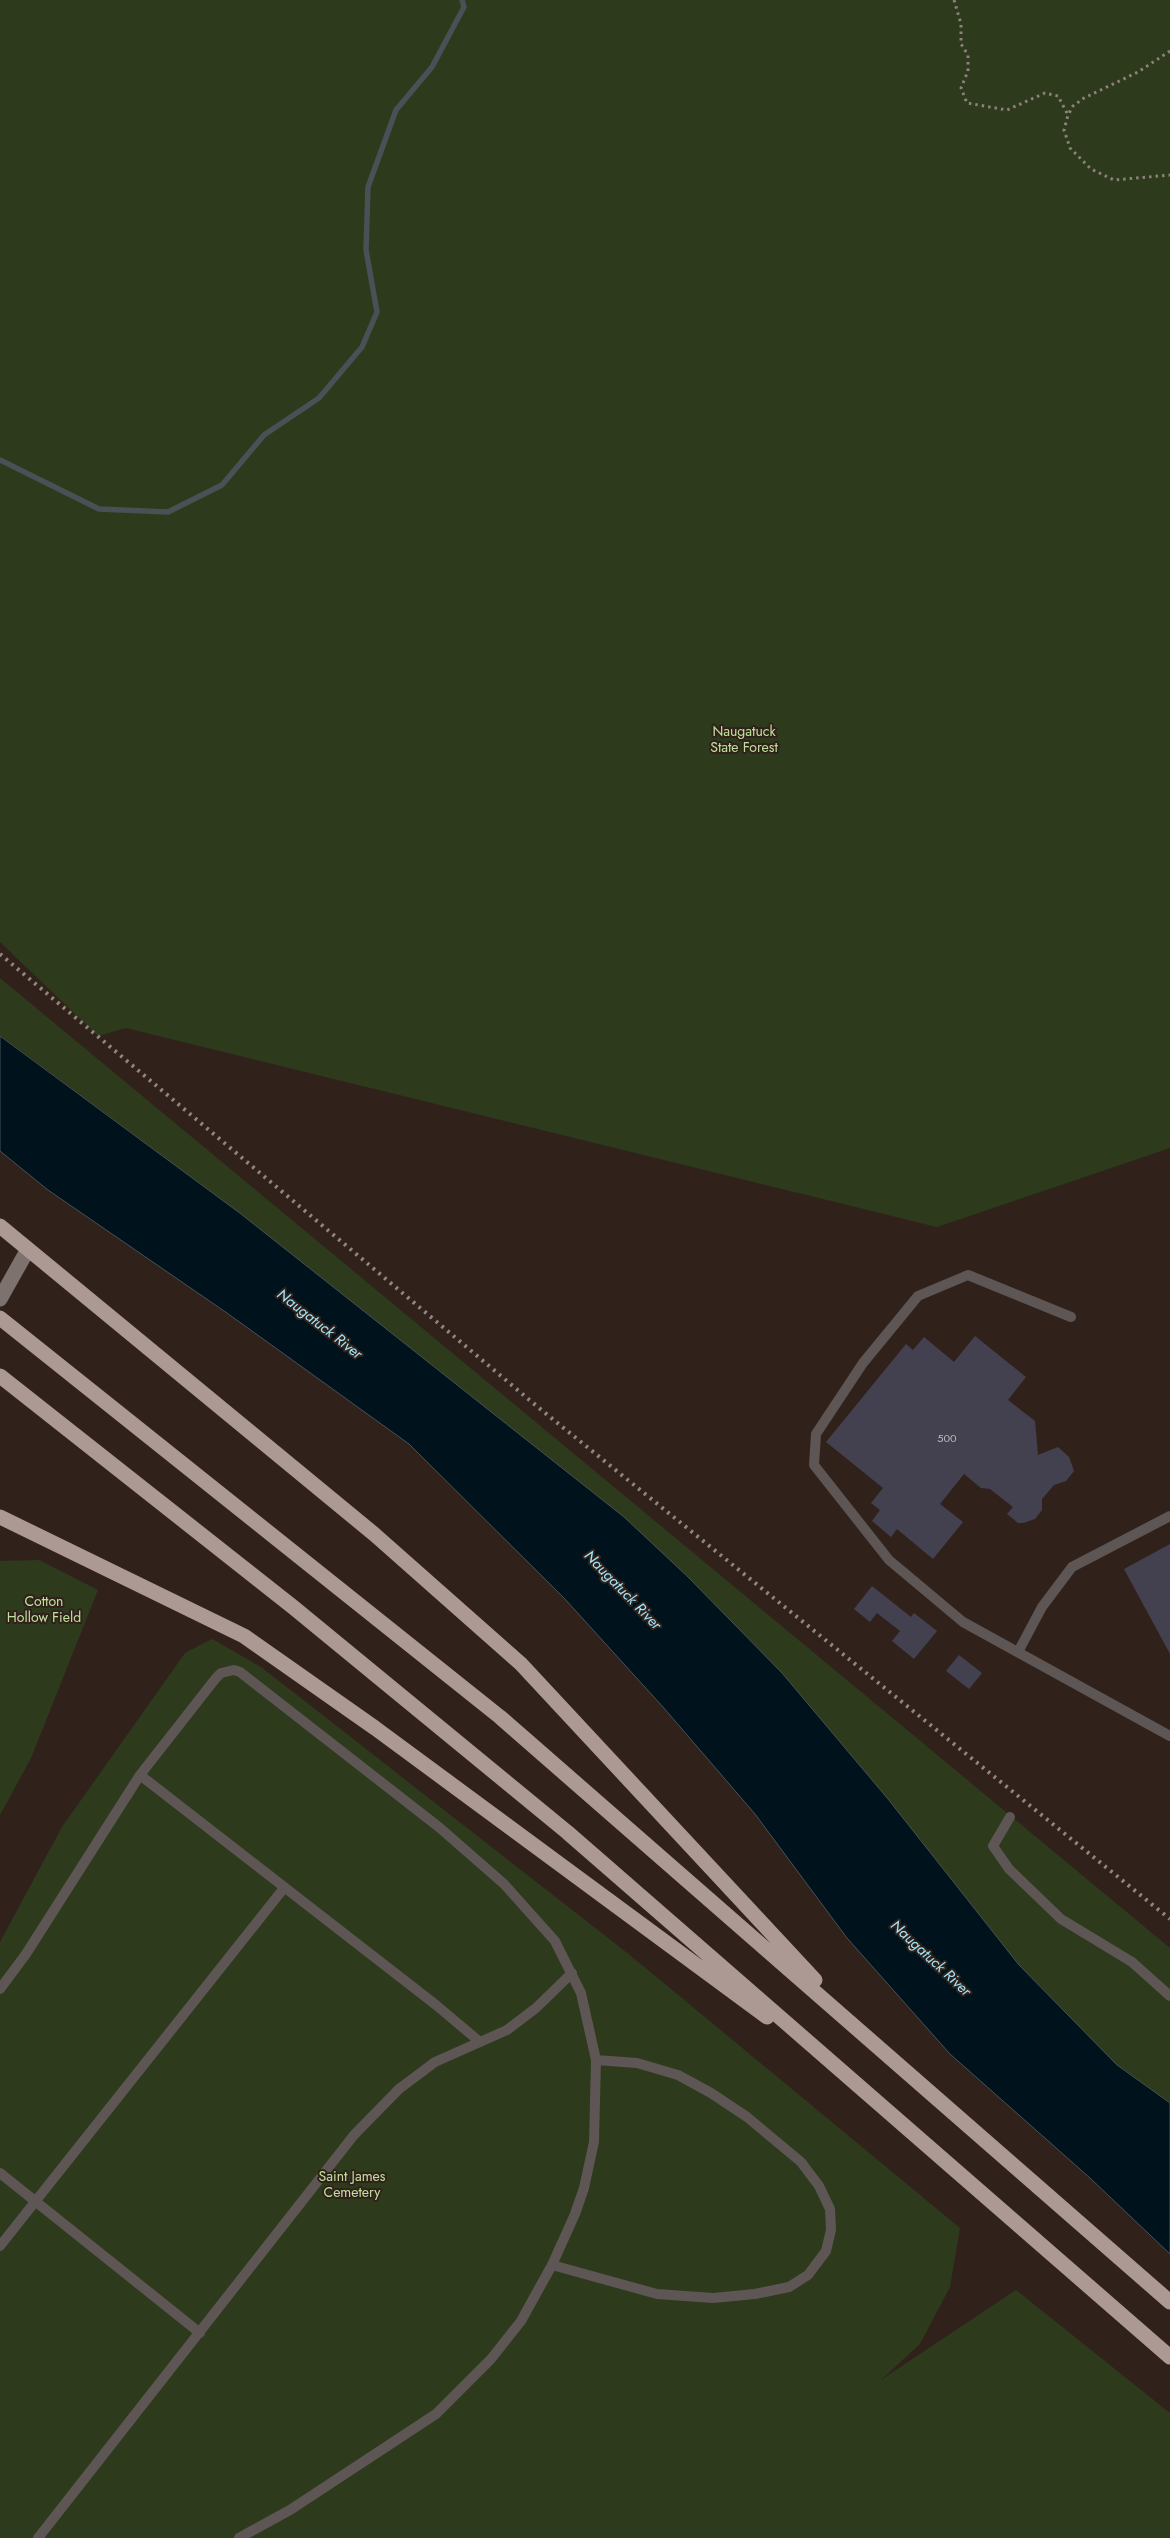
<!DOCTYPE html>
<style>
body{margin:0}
canvas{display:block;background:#30221b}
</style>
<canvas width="1170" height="2538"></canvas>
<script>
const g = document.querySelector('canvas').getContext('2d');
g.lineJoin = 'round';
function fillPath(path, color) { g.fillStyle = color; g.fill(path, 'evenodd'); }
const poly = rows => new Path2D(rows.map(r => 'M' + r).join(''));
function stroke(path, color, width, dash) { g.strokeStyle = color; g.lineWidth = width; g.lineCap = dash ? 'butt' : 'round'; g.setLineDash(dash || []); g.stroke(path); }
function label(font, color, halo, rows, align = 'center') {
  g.font = font + ' Jost,sans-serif'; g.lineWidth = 4; g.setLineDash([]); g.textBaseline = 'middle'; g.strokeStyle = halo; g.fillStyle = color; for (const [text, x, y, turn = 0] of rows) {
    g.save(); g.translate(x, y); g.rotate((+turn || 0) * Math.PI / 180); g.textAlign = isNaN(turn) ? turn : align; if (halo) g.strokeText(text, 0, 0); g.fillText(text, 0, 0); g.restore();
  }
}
fillPath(poly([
 [0,0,1170,0,1170,1148,937,1227,126,1028,98,1036,0,942],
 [0,978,1170,1948,1170,2103,1117,2065,1019,1965,888,1799,782,1673,624,1517,241,1214,0,1035],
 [39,1560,98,1590,31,1758,0,1815,0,1561],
 [212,1639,261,1667,631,1956,960,2228,950,2287,920,2344,881,2380,1016,2290,1170,2413,1170,2538,0,2538,0,1942,62,1827,185,1653]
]), '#2d3a1c');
const water = poly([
 [0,1036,241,1214,624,1517,688,1577,782,1673,888,1799,1019,1965,1117,2065,1170,2103,1170,2254,1090,2178,950,2054,847,1938,755,1814,663,1707,564,1598,409,1444,227,1313,48,1190,0,1151,0,1036]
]);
fillPath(water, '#00131c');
stroke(water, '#475156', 1);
stroke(poly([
 [0,460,99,509,168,512,222,485,264,435,319,398,362,347,377,312,366,250,368,187,396,110,432,67,464,7,462,0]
]), '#475156', 5.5);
fillPath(poly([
 [975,1336,1026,1377,1008,1400,1035,1421,1038,1455,1058,1447,1069,1457,1074,1471,1066,1481,1054,1485,1042,1499,1042,1510,1035,1519,1023,1523,1018,1523,1007,1514,1013,1507,990,1489,981,1488,964,1474,940,1504,963,1522,933,1559,897,1529,891,1537,872,1521,880,1510,871,1503,883,1488,826,1442,906,1344,913,1350,924,1337,954,1362],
 [1170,1544,1170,1654,1124,1569],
 [872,1586,911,1617,914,1613,937,1631,914,1659,892,1641,900,1631,877,1613,870,1622,854,1609],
 [959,1655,982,1673,969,1689,946,1671]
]), '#43404f');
stroke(poly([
 [954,0,961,24,961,44,968,55,968,71,961,88,967,103,1007,110,1045,93,1058,96,1068,115],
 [1170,51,1138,72,1084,98,1073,106,1068,115,1064,130,1070,148,1091,169,1114,180,1170,175]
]), '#8d817b', 3, [2.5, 4]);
stroke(poly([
 [1071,1317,968,1275,918,1296,863,1363,816,1434,814,1465,889,1560,963,1622,1170,1736],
 [1018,1652,1042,1607,1072,1567,1170,1516],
 [140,1775,436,2005,480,2042],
 [1010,1817,993,1846,1009,1869,1061,1919,1132,1962,1170,1996],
 [0,1989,26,1954,140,1775,216,1678,221,1673,234,1670,240,1672,440,1828,504,1884,555,1941,581,1993,596,2060,594,2142,584,2188,575,2214,552,2265,521,2321,491,2359,436,2414,290,2510,239,2538],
 [0,2173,200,2333],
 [0,2246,284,1888],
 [552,2265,657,2294,713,2298,755,2294,789,2287,808,2275,826,2251,831,2230,830,2209,819,2186,801,2162,747,2117,711,2093,678,2075,637,2063,596,2060],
 [38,2538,354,2135,399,2089,435,2062,507,2030,536,2008,572,1973]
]), '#5e5654', 10);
stroke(poly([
 [0,1299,27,1251]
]), '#7e726e', 15);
stroke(poly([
 [0,1226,374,1534,521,1664,815,1980],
 [0,1318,500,1717,1170,2302],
 [0,1376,293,1607,567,1832,1170,2357],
 [0,1517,244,1636,375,1728,767,2017]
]), '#ad9993', 15);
stroke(poly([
 [0,954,539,1408,1170,1919]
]), '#928680', 4, [2.5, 5]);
label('11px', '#c2baba', null, [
 ["500",947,1439]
]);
label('14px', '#c0e09d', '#30221b', [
 ["Naugatuck",744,733],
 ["State Forest",744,749],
 ["Cotton",44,1603],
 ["Hollow Field",44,1619],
 ["Saint James",352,2178],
 ["Cemetery",352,2194]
]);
label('italic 15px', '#a1e5fd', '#30221b', [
 ["Naugatuck River",319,1325,38],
 ["Naugatuck River",622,1591,46],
 ["Naugatuck River",930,1959,43]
]);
</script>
